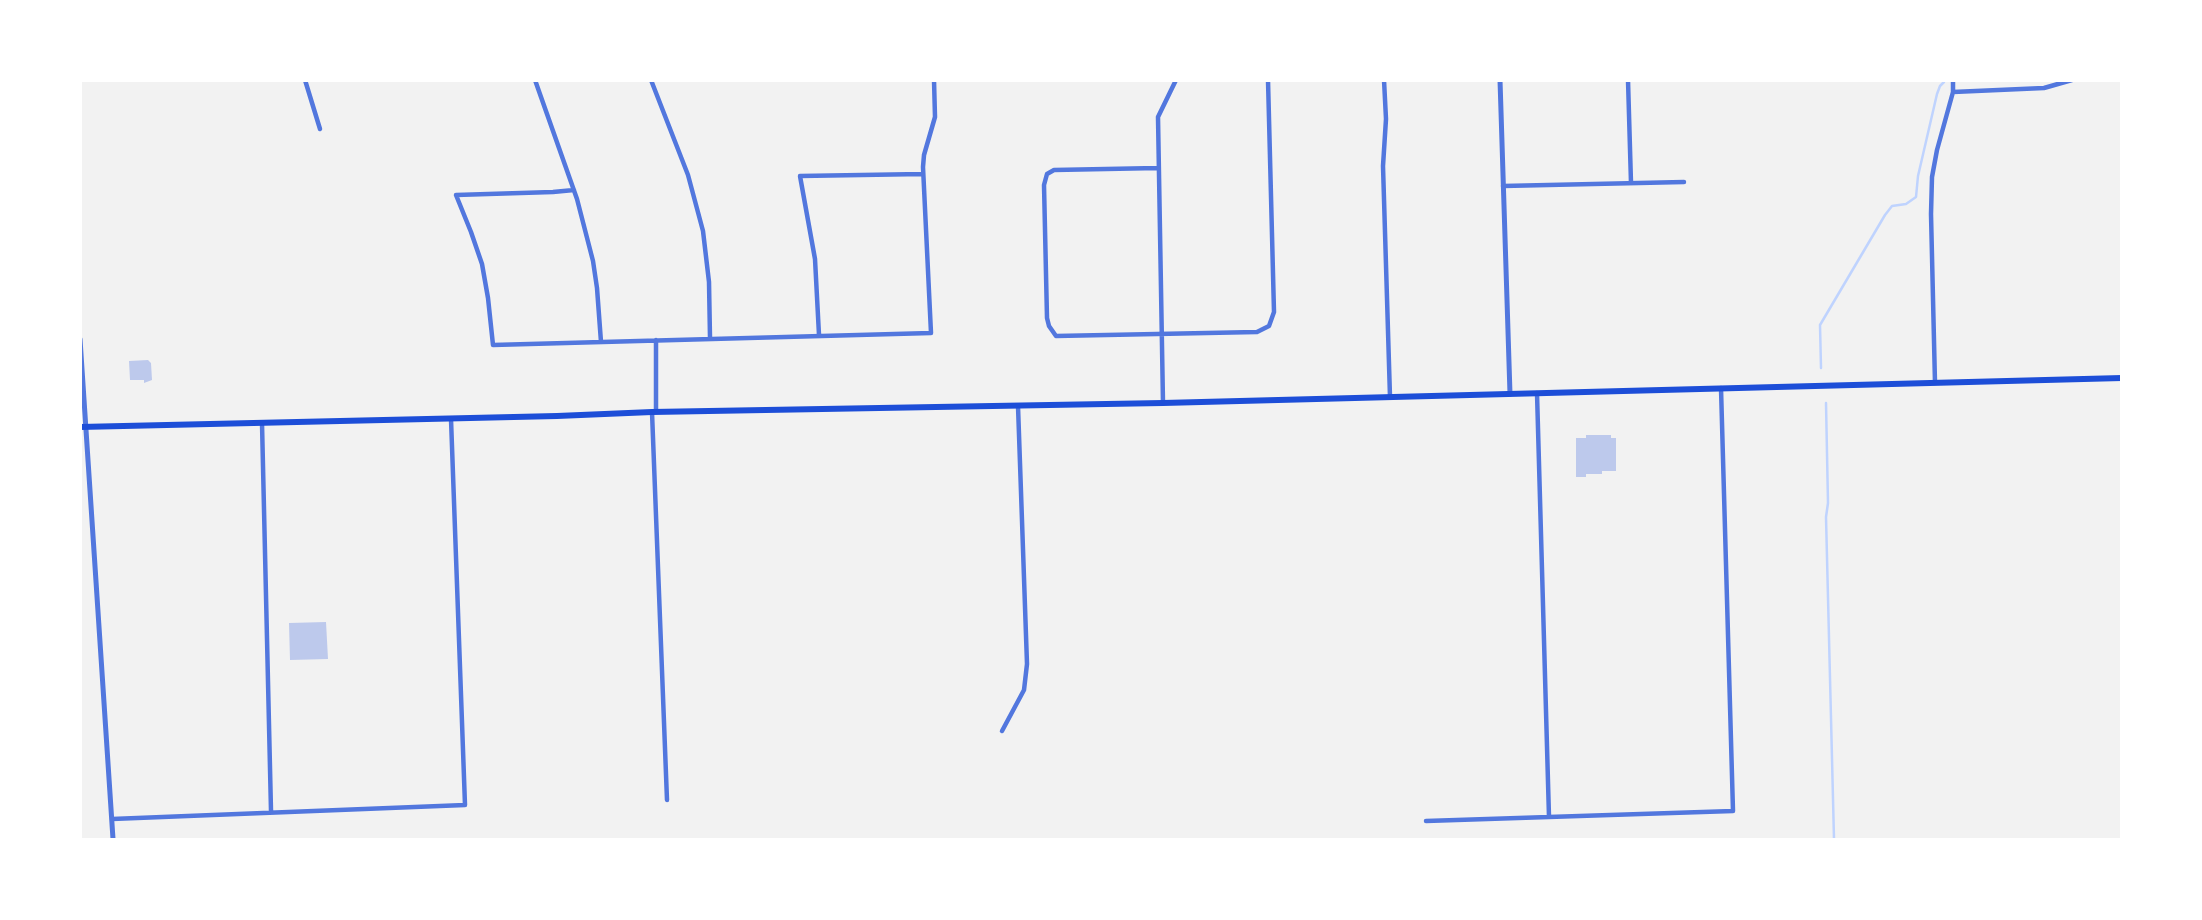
<!DOCTYPE html>
<style>
body{margin:0}
#map{position:relative;width:2202px;height:920px;overflow:hidden;background:#f2f2f2;font-family:"IBM Plex Serif",serif}
canvas{display:block}
.frame{position:absolute;inset:0;border:82px solid #fff;pointer-events:none}
</style>
<div id="map">
<canvas width="2202" height="920"></canvas>
<div class="frame"></div>
</div>
<script>
const g = document.querySelector('canvas').getContext('2d');
g.lineJoin = 'round';
const poly = rows => new Path2D(rows.map(r => 'M' + r).join(''));
function stroke(path, color, width, dash) { g.strokeStyle = color; g.lineWidth = width; g.lineCap = dash ? 'butt' : 'round'; g.setLineDash(dash || []); g.stroke(path); }
function fillPath(path, color) { g.fillStyle = color; g.fill(path, 'evenodd'); }
stroke(poly([
 [1821,368,1820,325,1885,215,1892,206,1906,204,1916,197,1918,176,1937,94,1940,86,1944,82],
 [1826,403,1828,503,1826,517,1834,839]
]), '#bfd3fe', 2.5);
fillPath(poly([
 [148,360,151,363,152,380,144,383,144,380,130,380,129,361],
 [1586,435,1611,435,1611,438,1616,438,1616,471,1602,471,1602,474,1586,474,1586,477,1576,477,1576,438,1586,438],
 [326,622,328,659,290,660,289,623]
]), '#bdc9ec');
stroke(poly([
 [305,80,320,129],
 [535,80,577,199,593,261,597,288,601,342],
 [651,80,688,175,703,231,709,282,710,338],
 [1384,80,1386,119,1383,166,1390,397],
 [1628,80,1631,183],
 [1953,92,2044,88,2072,80],
 [1158,168,1054,170,1047,174,1044,185,1047,318,1049,326,1056,336,1257,332,1269,326,1274,312,1268,80],
 [1503,186,1684,182],
 [574,190,553,192,456,195,471,232,482,264,488,298,493,345,931,333,923,167,924,155,935,117,934,80],
 [819,335,815,259,800,176,923,174],
 [1935,383,1931,214,1932,177,1937,150,1953,92,1953,80],
 [1537,393,1549,817],
 [1163,403,1158,117,1176,80],
 [652,412,667,800],
 [656,412,656,340],
 [262,423,271,811],
 [1002,731,1024,690,1027,664,1018,406],
 [112,819,465,805,451,419],
 [1426,821,1733,811,1721,388]
]), '#5277de', 4.5);
stroke(poly([
 [1500,80,1510,394],
 [80,339,113,839]
]), '#5277de', 5);
stroke(poly([
 [80,427,557,416,652,412,1163,403,2122,378]
]), '#1d4ed8', 6);
</script>
